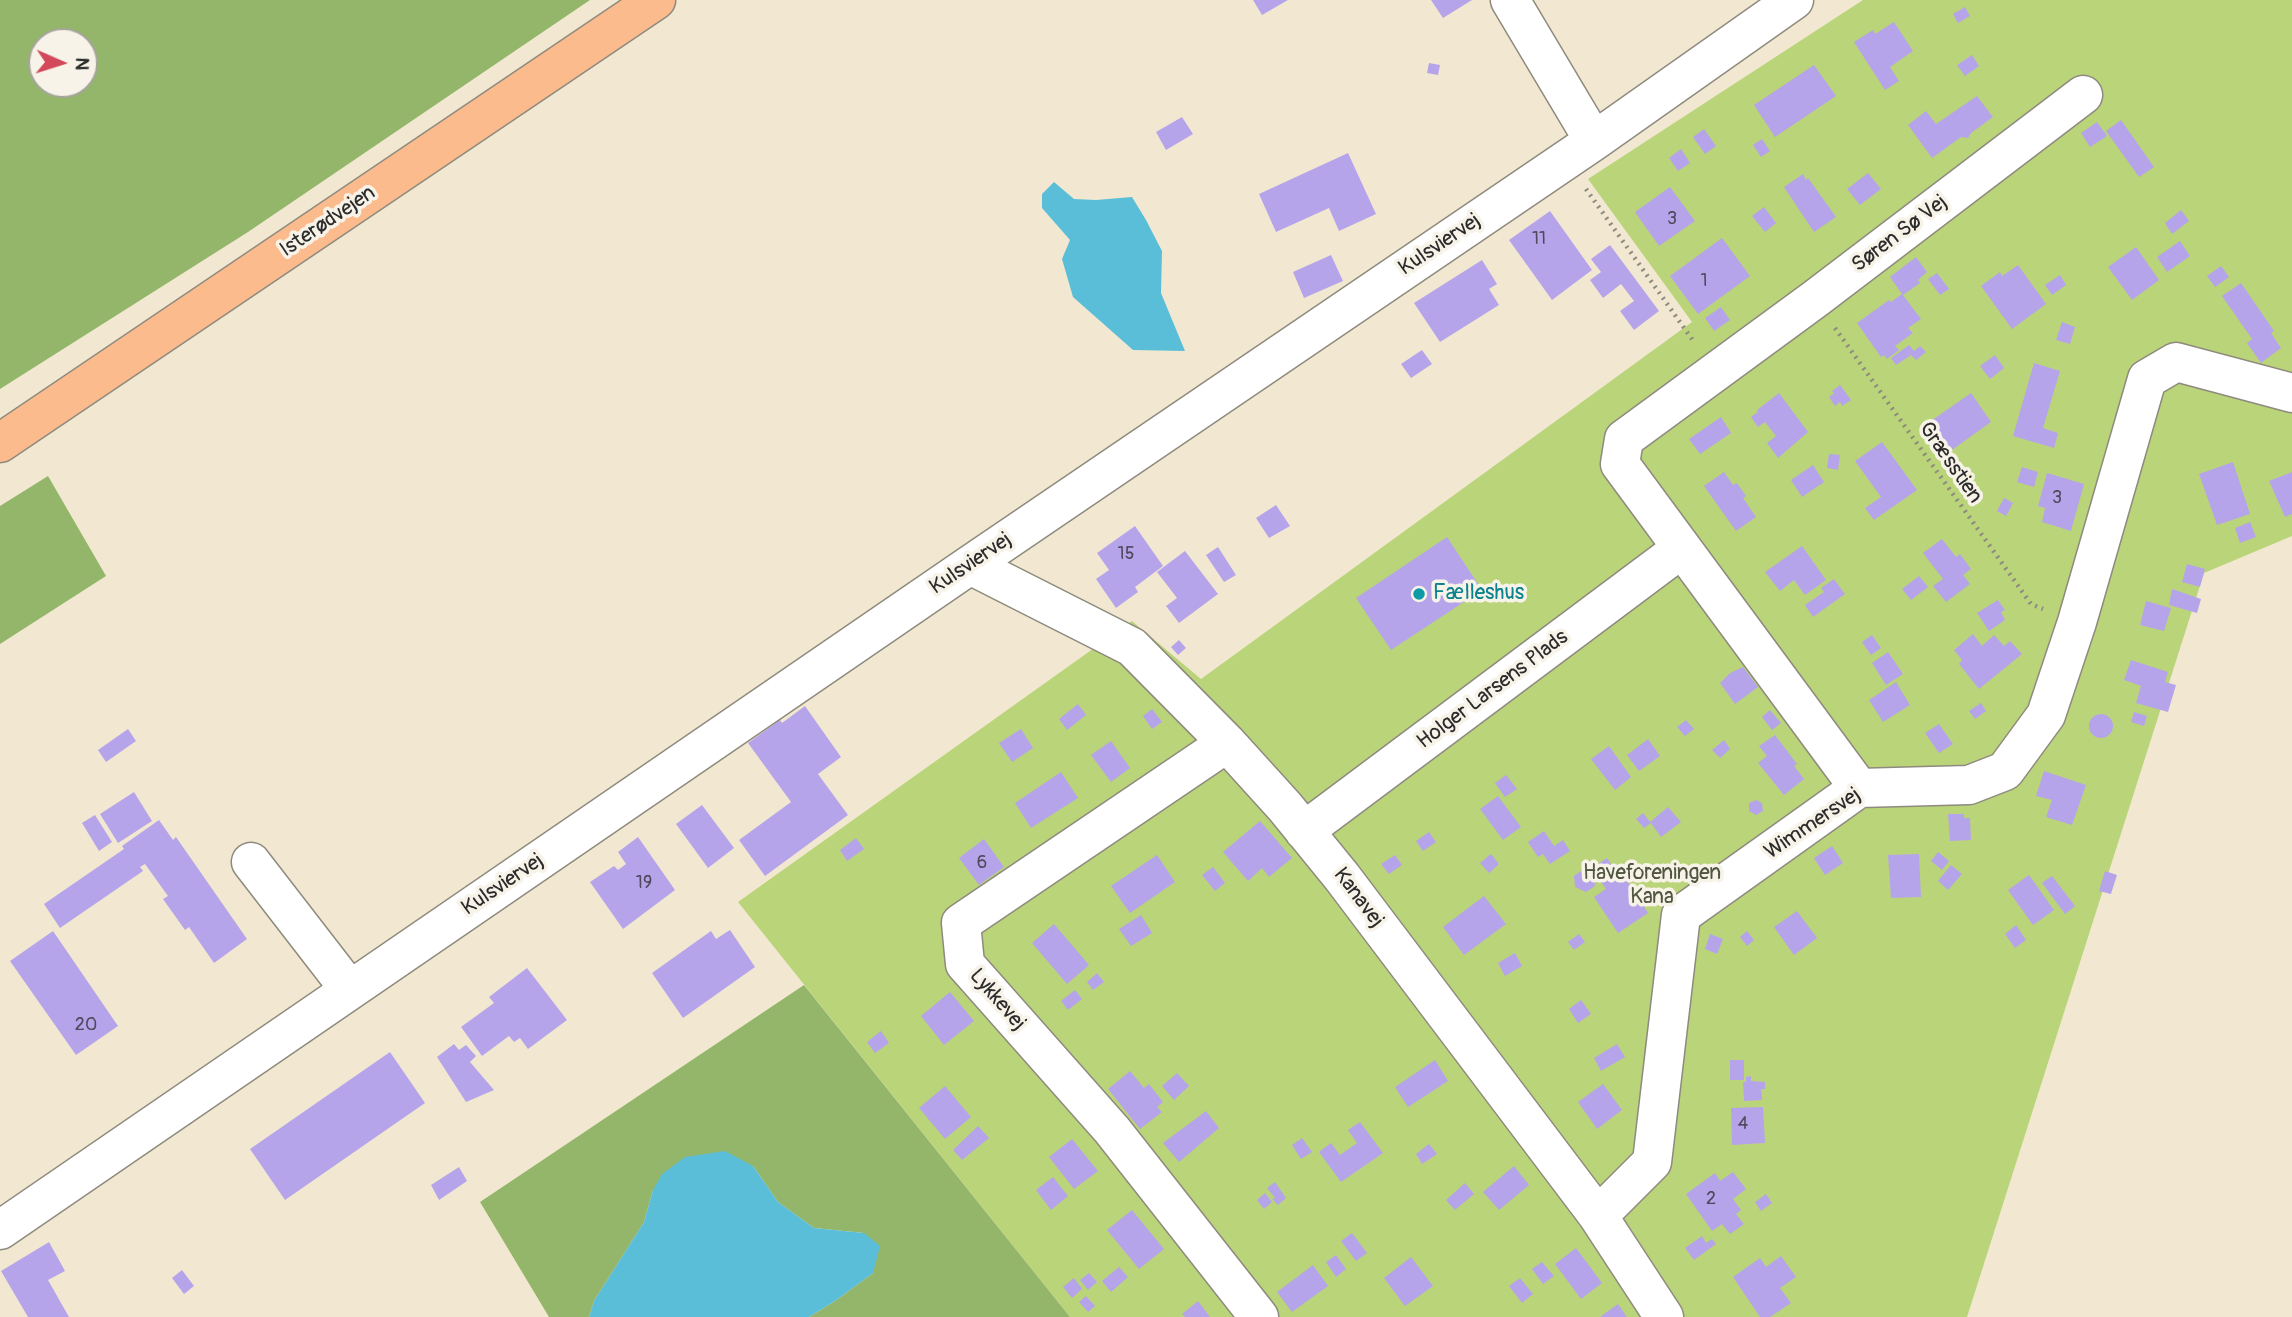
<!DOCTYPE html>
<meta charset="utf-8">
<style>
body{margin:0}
#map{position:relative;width:2292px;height:1317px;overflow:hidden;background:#f2e8d1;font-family:Pangolin,sans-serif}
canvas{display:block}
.north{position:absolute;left:28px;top:28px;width:70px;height:70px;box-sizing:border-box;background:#f7f3e8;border:2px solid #a5a39c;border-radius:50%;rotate:93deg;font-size:19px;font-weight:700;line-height:28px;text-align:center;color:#2b2b2b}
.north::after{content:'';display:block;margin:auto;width:24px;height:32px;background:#d1495b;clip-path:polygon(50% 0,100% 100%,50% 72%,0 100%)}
</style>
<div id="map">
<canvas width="2292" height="1317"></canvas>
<div class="north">N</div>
</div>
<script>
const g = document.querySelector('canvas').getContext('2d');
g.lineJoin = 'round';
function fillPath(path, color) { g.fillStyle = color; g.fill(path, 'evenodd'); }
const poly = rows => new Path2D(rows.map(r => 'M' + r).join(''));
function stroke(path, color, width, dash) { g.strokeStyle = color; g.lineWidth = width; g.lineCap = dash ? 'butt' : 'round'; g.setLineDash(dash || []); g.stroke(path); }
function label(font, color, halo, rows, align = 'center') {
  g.font = font + ' Pangolin,sans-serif'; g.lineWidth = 7; g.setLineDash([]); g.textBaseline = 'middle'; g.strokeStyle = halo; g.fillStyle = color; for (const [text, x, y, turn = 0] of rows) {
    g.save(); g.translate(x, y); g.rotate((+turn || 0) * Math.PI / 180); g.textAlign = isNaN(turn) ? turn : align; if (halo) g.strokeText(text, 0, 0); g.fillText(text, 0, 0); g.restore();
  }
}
fillPath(poly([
 [1863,0,2292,0,2292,536,2204,573,1967,1317,1070,1317,738,902,1132,621,1201,679,1692,322,1588,179]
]), '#bad47a');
fillPath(poly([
 [0,0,590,0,248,232,0,389],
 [84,42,84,84,42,84,42,42],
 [48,476,106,576,0,644,0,506],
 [804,985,1070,1317,809,1317,835,1301,873,1273,864,1233,814,1228,778,1202,753,1166,653,1190,644,1222,594,1301,589,1317,549,1317,480,1202]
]), '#93b66a');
fillPath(poly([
 [1054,182,1074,199,1096,200,1132,197,1146,220,1162,251,1161,293,1185,351,1133,350,1073,297,1062,259,1070,240,1042,208,1042,194],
 [725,1151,753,1166,778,1202,814,1228,864,1233,880,1246,873,1273,835,1301,809,1317,589,1317,594,1301,644,1222,653,1190,662,1174,685,1157]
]), '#5abed8');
fillPath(poly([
 [1253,0,1288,0,1262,15],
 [1431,0,1472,0,1443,18],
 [1965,7,1970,16,1958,23,1953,14],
 [1894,22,1913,51,1890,67,1899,81,1885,90,1854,42,1873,30,1875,34],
 [1972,55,1979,66,1965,76,1957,65],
 [1429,63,1440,65,1438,75,1427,73],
 [1814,65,1836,96,1775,137,1754,105],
 [1977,96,1993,117,1971,133,1968,138,1961,137,1932,158,1908,125,1926,111,1936,124],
 [1182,117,1193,134,1166,150,1156,132],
 [2121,120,2154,167,2139,177,2106,131],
 [2097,122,2107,136,2090,147,2081,133],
 [1704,129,1716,146,1705,154,1693,137],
 [1762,139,1770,151,1761,157,1753,145],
 [1681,149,1690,163,1678,171,1669,158],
 [1348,153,1376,214,1339,231,1329,208,1276,232,1259,194],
 [1868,173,1881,189,1860,205,1847,189],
 [1803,174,1806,180,1808,178,1836,217,1814,232,1784,187],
 [1670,187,1695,221,1659,246,1635,212],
 [1764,207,1776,223,1765,232,1752,216],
 [2181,210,2189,221,2172,234,2165,223],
 [1550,211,1592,270,1552,300,1509,240],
 [1722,238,1750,276,1698,314,1670,276],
 [2180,241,2190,256,2167,272,2157,257],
 [1610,245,1659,311,1634,330,1620,311,1634,301,1621,284,1603,298,1590,280,1601,272,1591,259],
 [2136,247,2159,280,2132,300,2108,267],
 [1331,255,1343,281,1304,298,1293,272],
 [1916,257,1927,272,1918,280,1920,283,1903,295,1921,319,1908,328,1913,333,1895,346,1899,350,1887,359,1884,355,1881,357,1857,323,1889,300,1891,302,1902,294,1890,277],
 [1482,260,1497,284,1489,289,1499,305,1440,342,1414,303],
 [2018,265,2046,304,2012,329,1981,286,2000,272,2002,276],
 [2221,266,2229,277,2215,287,2207,276],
 [1937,273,1949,289,1940,295,1928,279],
 [2060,275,2066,285,2052,295,2045,285],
 [2241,283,2274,331,2271,333,2281,348,2261,363,2247,343,2252,339,2222,296],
 [1721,307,1730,320,1714,331,1705,318],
 [2062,322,2075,327,2070,344,2056,340],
 [1909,345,1914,351,1920,346,1926,352,1916,360,1911,355,1896,365,1891,358],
 [1422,350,1432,364,1411,378,1401,364],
 [1995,355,2004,368,1990,379,1980,366],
 [2034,363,2060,371,2043,428,2058,433,2054,448,2013,436],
 [1840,385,1851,400,1842,406,1840,402,1835,406,1829,397,1834,393,1832,391],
 [1779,393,1808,432,1778,458,1767,443,1776,436,1765,422,1758,427,1751,417,1758,412,1757,410],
 [1971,393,1991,422,1949,452,1928,423],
 [1721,417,1731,433,1700,454,1689,439],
 [1882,442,1917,490,1874,520,1865,508,1881,497,1855,461],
 [1829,454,1840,455,1838,470,1827,468],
 [2233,462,2250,514,2217,525,2199,474],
 [1813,465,1824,482,1802,497,1791,480],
 [2022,467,2038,472,2034,487,2017,482],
 [1724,472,1733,485,1737,483,1746,496,1743,498,1756,517,1736,531,1704,486],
 [2292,472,2292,514,2285,517,2269,481],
 [2047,473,2084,484,2071,531,2042,522,2045,508,2038,506],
 [2004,498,2013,503,2006,516,1997,511],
 [1276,505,1290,526,1269,538,1256,518],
 [2250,522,2256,537,2240,543,2235,528],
 [1135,526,1163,566,1135,587,1138,592,1116,608,1096,579,1109,570,1097,553],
 [1447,537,1482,590,1391,650,1356,598],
 [1942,539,1956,557,1960,554,1971,569,1963,575,1970,584,1946,602,1933,586,1943,579,1923,553],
 [1802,546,1826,580,1805,595,1794,580,1780,591,1765,572],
 [1218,547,1236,575,1224,582,1206,555],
 [1185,551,1218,594,1179,623,1166,606,1177,598,1157,572],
 [2187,564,2205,569,2200,587,2182,582],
 [1919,576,1928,587,1911,600,1902,589],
 [1834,579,1845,594,1813,617,1805,605,1824,592,1821,588],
 [2172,589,2201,599,2197,613,2169,605],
 [1998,600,2005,610,2001,612,2005,620,1989,631,1977,613],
 [2146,601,2171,608,2164,631,2140,625],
 [1973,634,1982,646,1994,635,2004,646,2010,641,2022,654,1979,689,1959,664,1962,660,1954,650],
 [1872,635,1881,648,1871,655,1862,642],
 [1179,640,1186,648,1178,655,1171,647],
 [1888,652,1903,674,1886,685,1872,663],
 [2131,660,2168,672,2165,682,2176,685,2168,712,2136,703,2141,686,2124,680],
 [1743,667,1758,687,1735,704,1720,683,1730,673],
 [1896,682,1910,705,1883,722,1869,700],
 [1981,703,1986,711,1975,719,1969,711],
 [1078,704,1086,715,1067,730,1059,719],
 [805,706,841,757,818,774,848,815,765,876,739,840,791,802,748,743,780,720,782,723],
 [1152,709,1162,722,1152,729,1143,716],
 [1770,710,1781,723,1772,730,1762,717],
 [2134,712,2147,716,2144,726,2131,722],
 '2089 726a12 12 0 1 1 24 0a12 12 0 1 1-24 0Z',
 [1686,720,1694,729,1685,736,1677,727],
 [1939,724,1953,744,1939,753,1925,733],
 [128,729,136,741,106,762,98,750],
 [1021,729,1033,748,1012,762,999,743],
 [1775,735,1797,764,1794,766,1804,779,1784,795,1758,763,1767,756,1759,746],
 [1648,739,1660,756,1639,771,1627,755],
 [1724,740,1730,749,1720,758,1712,750],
 [1111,741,1130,768,1111,782,1091,755],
 [1609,746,1631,777,1615,790,1591,759],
 [2044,771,2086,785,2072,825,2046,817,2052,800,2036,796],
 [1061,772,1078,798,1031,828,1015,803],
 [1506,775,1517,789,1505,797,1495,783],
 [134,792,152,821,118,843,100,814],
 [1498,796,1521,827,1503,840,1480,809],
 [1756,800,1762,803,1763,811,1756,815,1749,811,1749,803],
 [702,805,734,848,708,868,676,824],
 [1668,807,1681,822,1661,837,1651,823,1644,828,1636,819,1643,813,1650,822],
 [1948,814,1964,814,1964,818,1970,818,1971,840,1950,841],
 [95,815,112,842,99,851,82,823],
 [159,820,173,840,176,837,247,939,214,963,189,927,185,930,163,899,168,896,145,864,140,867,143,871,60,928,44,904,124,849,122,846],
 [1260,821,1292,858,1269,877,1262,868,1248,881,1223,852],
 [1544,831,1554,846,1563,840,1570,851,1550,864,1543,854,1538,857,1528,842],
 [1429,832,1436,842,1423,851,1416,841],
 [638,837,675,890,623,929,590,882,614,866,618,870,626,864,618,852],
 [856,838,864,849,847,861,840,850],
 [984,839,1004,867,979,885,959,858],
 [1832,846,1843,863,1825,875,1814,858],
 [1938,852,1949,861,1942,870,1931,861],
 [1491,854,1499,864,1489,873,1480,863],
 [1919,854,1921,897,1891,898,1888,855],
 [1157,855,1175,882,1130,913,1111,886],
 [1395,855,1402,865,1389,874,1381,864],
 [1607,858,1620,878,1624,876,1648,913,1618,933,1594,897,1606,889,1592,868],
 [1951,865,1962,874,1948,890,1938,881],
 [1213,867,1225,883,1215,891,1202,875],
 [1584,869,1594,874,1595,886,1586,892,1575,887,1574,876],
 [2105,871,2117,875,2111,894,2099,891],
 [2029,875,2054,910,2033,925,2008,890],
 [2052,876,2075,906,2065,914,2042,883],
 [1484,896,1506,924,1464,955,1443,927],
 [1797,911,1817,938,1794,955,1774,927],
 [1141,915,1152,933,1131,946,1119,929],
 [1054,924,1089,965,1067,984,1032,943],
 [2016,925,2026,940,2015,948,2005,934],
 [730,930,755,967,683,1018,652,973,711,931,716,939],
 [53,931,118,1026,76,1055,10,961],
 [1747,931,1754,940,1747,946,1740,937],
 [1579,934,1585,942,1574,950,1568,942],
 [1710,934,1723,939,1717,954,1705,949],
 [1515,953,1522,966,1505,976,1498,963],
 [527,968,567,1020,528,1049,520,1038,514,1042,509,1036,482,1056,461,1027,494,1003,489,997],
 [1097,973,1104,982,1093,990,1087,982],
 [1075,990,1082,999,1068,1010,1061,1001],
 [950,992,974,1021,944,1045,921,1016],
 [1581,1000,1591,1014,1578,1023,1569,1009],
 [881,1031,889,1043,875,1053,867,1042],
 [454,1044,459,1050,466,1045,476,1056,470,1062,494,1090,466,1102,437,1057],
 [1617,1044,1625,1057,1601,1071,1594,1058],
 [390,1052,425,1103,285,1200,250,1149],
 [1435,1060,1448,1081,1408,1107,1395,1087],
 [1730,1060,1744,1060,1744,1080,1730,1080],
 [1130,1071,1144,1088,1149,1084,1163,1102,1157,1107,1162,1112,1140,1129,1108,1089],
 [1177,1073,1189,1086,1174,1100,1162,1086],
 [1751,1076,1751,1081,1765,1082,1765,1089,1761,1089,1762,1100,1744,1101,1743,1082,1746,1082,1746,1077],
 [1603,1084,1622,1110,1597,1129,1578,1102],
 [945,1086,971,1117,945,1139,919,1108],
 [1763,1107,1765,1143,1732,1145,1731,1108],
 [1206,1111,1219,1128,1179,1162,1163,1143],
 [1360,1122,1383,1153,1341,1182,1319,1152,1331,1143,1340,1155,1357,1143,1348,1130],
 [978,1126,989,1138,962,1160,953,1150],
 [1302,1138,1312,1152,1301,1159,1292,1145],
 [1072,1139,1098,1171,1074,1189,1049,1157],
 [1429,1144,1437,1154,1422,1164,1416,1154],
 [1514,1166,1529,1185,1499,1210,1483,1192],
 [459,1167,467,1181,439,1200,431,1185],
 [1733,1172,1746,1189,1733,1199,1741,1210,1736,1214,1744,1224,1730,1234,1722,1224,1712,1231,1686,1194,1715,1173,1720,1181],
 [1053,1177,1068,1196,1051,1210,1036,1190],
 [1275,1182,1286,1198,1278,1205,1272,1199,1275,1198,1267,1188],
 [1465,1183,1474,1194,1455,1210,1446,1200],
 [1265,1193,1272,1202,1264,1209,1257,1200],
 [1766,1194,1772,1203,1761,1211,1755,1202],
 [1132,1210,1164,1249,1139,1269,1107,1230],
 [1352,1233,1367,1253,1356,1261,1341,1241],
 [1702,1236,1706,1243,1712,1239,1716,1244,1694,1260,1685,1248],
 [49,1242,65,1271,48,1280,69,1317,28,1317,1,1271],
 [1576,1248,1602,1283,1581,1299,1555,1264],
 [1336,1255,1346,1269,1336,1277,1326,1262],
 [1781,1256,1796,1277,1780,1288,1791,1303,1770,1317,1760,1317,1733,1277,1760,1258,1766,1267],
 [1411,1257,1433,1286,1405,1306,1384,1278],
 [1542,1262,1554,1276,1543,1284,1532,1269],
 [1313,1265,1328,1286,1292,1312,1277,1292],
 [1119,1267,1128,1277,1111,1292,1102,1281],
 [182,1270,194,1286,184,1294,172,1278],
 [1089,1273,1097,1282,1088,1290,1080,1280],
 [1074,1278,1082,1289,1072,1298,1063,1287],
 [1520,1278,1533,1294,1522,1303,1509,1286],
 [1086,1296,1095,1306,1088,1312,1079,1302],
 [1198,1301,1210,1317,1185,1317,1182,1314],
 [1618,1304,1627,1317,1600,1317]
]), '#b6a4ea');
const minor = poly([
 [1510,0,1594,141],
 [970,565,1132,647,1227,743,1285,807,1342,877,1598,1216,1664,1317],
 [1227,743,961,923,965,964,1112,1130,1259,1317],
 [1859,788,1620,464,1624,439,1815,299,2083,95],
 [1304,831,1681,549],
 [251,862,350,990],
 [1598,1216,1652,1162,1681,915,1859,788,1969,785,2005,771,2046,715,2077,622,2147,379,2176,362,2292,393],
 [0,1230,970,565,1594,141,1794,0]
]);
const highway = poly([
 [0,443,656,0]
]);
stroke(minor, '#8e8a7e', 41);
stroke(highway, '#8e8a7e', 41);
stroke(poly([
 [1586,189,1694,342],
 [1835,328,2031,604,2043,609]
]), '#8e8a7e', 4.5, [2, 5]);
stroke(minor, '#fff', 38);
stroke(highway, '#fbbb8d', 38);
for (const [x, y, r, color] of [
 [1419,594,7,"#0f9aa8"]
]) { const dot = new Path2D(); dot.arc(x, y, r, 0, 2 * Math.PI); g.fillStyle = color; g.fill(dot); stroke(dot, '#f7f3e8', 2.5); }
label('18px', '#4e495b', null, [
 ["3",1672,219],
 ["11",1539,239],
 ["1",1704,281],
 ["3",2057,498],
 ["15",1126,554],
 ["6",982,863],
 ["19",644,883],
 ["20",86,1025],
 ["4",1743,1124],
 ["2",1711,1199]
]);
label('21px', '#2b2b2b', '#f7f3e8', [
 ["Isterødvejen",328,222,-34],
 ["Søren Sø Vej",1900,234,-37],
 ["Kulsviervej",1440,245,-34],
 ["Græsstien",1950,463,55],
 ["Kulsviervej",971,564,-34],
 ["Holger Larsens Plads",1493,690,-37],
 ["Wimmersvej",1813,824,-34],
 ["Kulsviervej",503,885,-34],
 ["Kanavej",1358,898,53],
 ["Lykkevej",997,1000,49]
]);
label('21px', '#0d838f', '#f7f3e8', [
 ["Fælleshus",1433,594]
], 'left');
label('21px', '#4f553f', '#f7f3e8', [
 ["Haveforeningen",1652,874],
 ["Kana",1652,898]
]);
</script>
